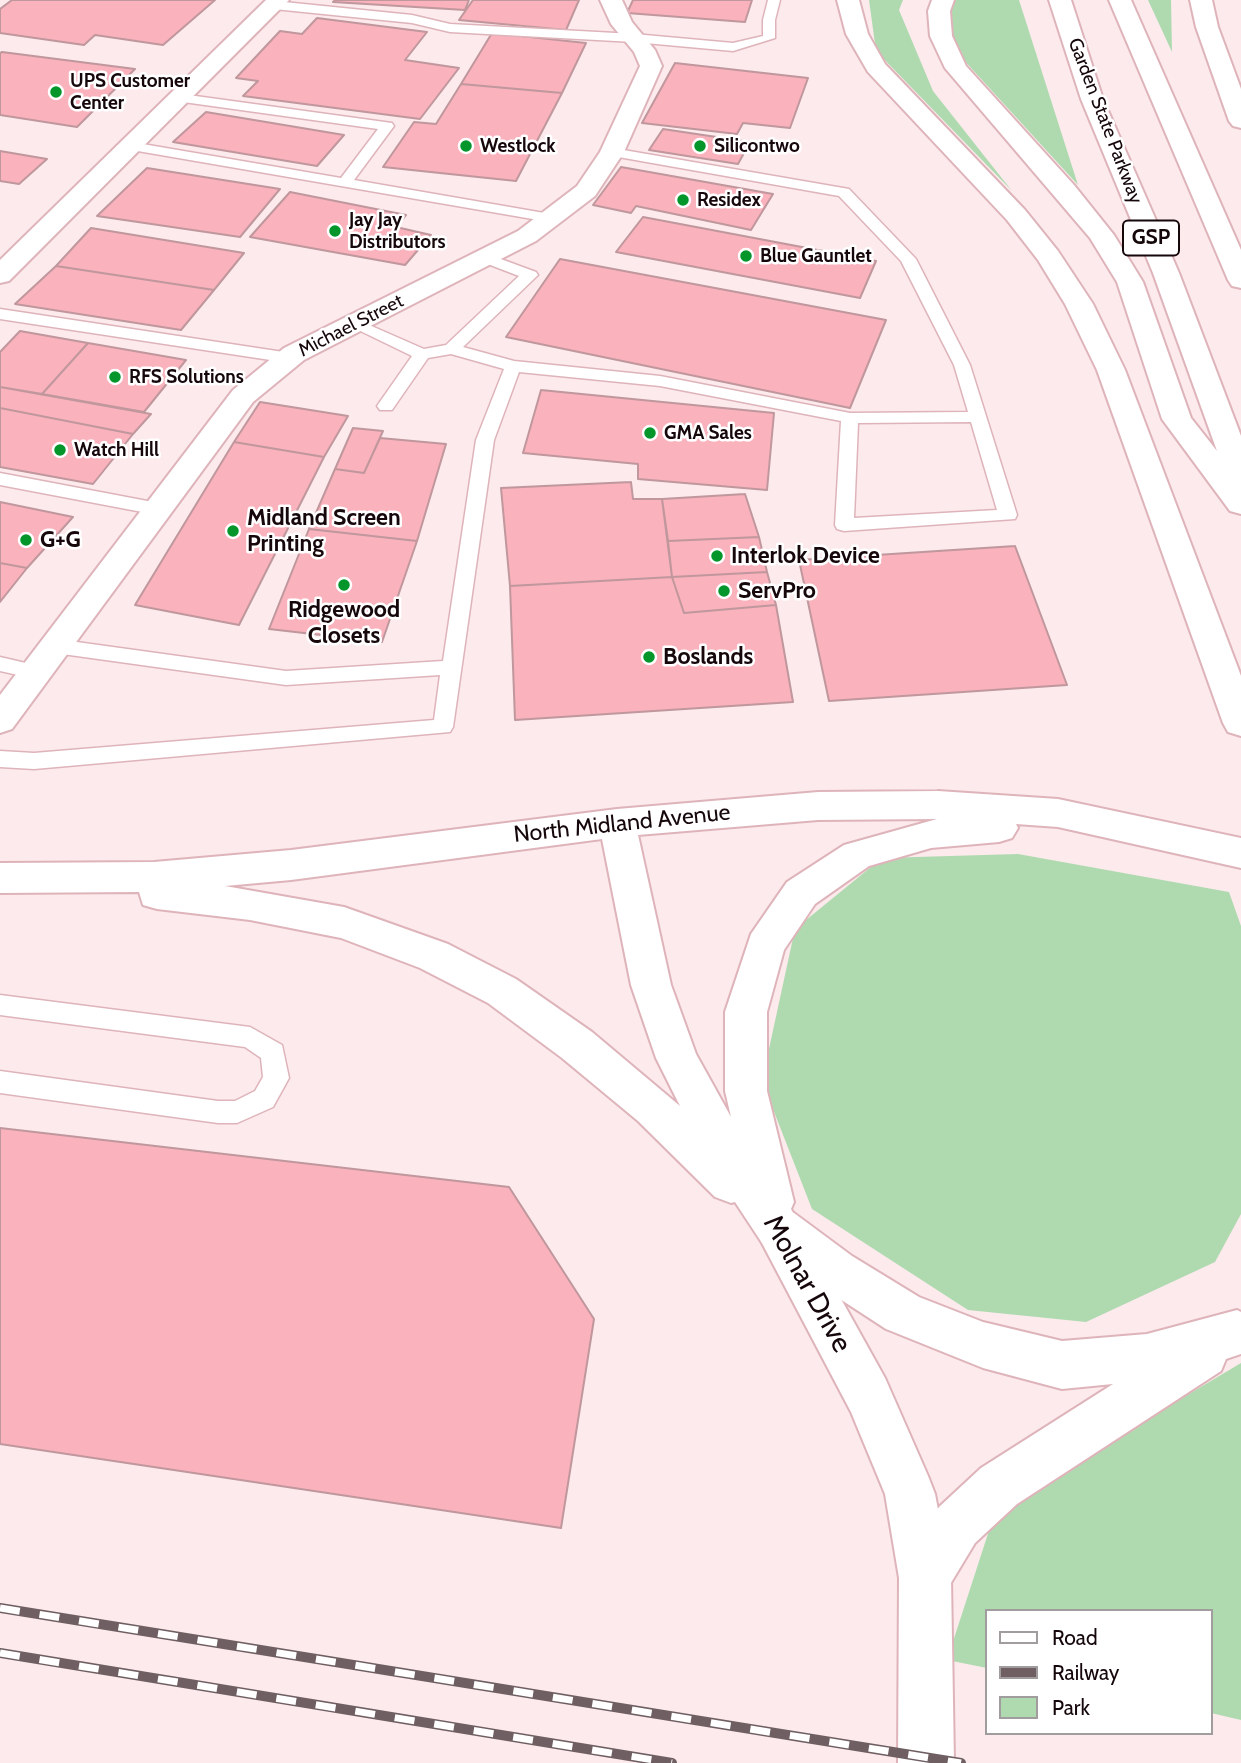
<!DOCTYPE html>
<style>
body{margin:0}
#map{position:relative;width:1241px;height:1763px;overflow:hidden;background:#fceaec;font-family:Cabin,sans-serif}
canvas{display:block}
.legend{position:absolute;left:985px;top:1609px;width:228px;height:126px;box-sizing:border-box;background:#fff;border:2px solid #a19c9d;margin:0;padding:9px 12px;list-style:none;font-size:21px;color:#15070a}
.legend li{display:flex;align-items:center;gap:14px;height:35px}
.legend b{width:35px;border:2px solid #a19c9d}
</style>
<div id="map">
<canvas width="1241" height="1763"></canvas>
<ul class="legend">
<li><b style="height:9px;background:#fff"></b>Road</li>
<li><b style="height:9px;background:#6f5f62"></b>Railway</li>
<li><b style="height:19px;background:#afdab0"></b>Park</li>
</ul>
</div>
<script>
const g = document.querySelector('canvas').getContext('2d');
g.lineJoin = 'round';
function fillPath(path, color) { g.fillStyle = color; g.fill(path, 'evenodd'); }
const poly = rows => new Path2D(rows.map(r => 'M' + r).join(''));
function stroke(path, color, width, dash) { g.strokeStyle = color; g.lineWidth = width; g.lineCap = dash ? 'butt' : 'round'; g.setLineDash(dash || []); g.stroke(path); }
function label(font, color, halo, rows, align = 'center') {
  g.font = font + ' Cabin,sans-serif'; g.lineWidth = 5; g.setLineDash([]); g.textBaseline = 'middle'; g.strokeStyle = halo; g.fillStyle = color; for (const [text, x, y, turn = 0] of rows) {
    g.save(); g.translate(x, y); g.rotate((+turn || 0) * Math.PI / 180); g.textAlign = isNaN(turn) ? turn : align; if (halo) g.strokeText(text, 0, 0); g.fillText(text, 0, 0); g.restore();
  }
}
fillPath(poly([
 [869,0,903,0,899,10,933,91,1012,191,876,51],
 [935,0,1019,0,1078,185,961,57],
 [1148,0,1171,0,1172,52],
 [1018,854,1229,892,1241,926,1241,1214,1215,1262,1086,1322,968,1310,812,1209,762,1081,795,929,882,858],
 [1241,1363,1241,1720,1211,1713,1211,1611,987,1611,987,1668,947,1660,996,1509]
]), '#afdab0');
const building = poly([
 [12,0,215,0,163,45,95,35,84,45,0,33,0,9,12,0],
 [335,0,469,0,465,10,333,2,335,0],
 [473,0,579,0,566,30,459,20,473,0],
 [633,0,752,0,745,22,627,13,633,0],
 [317,18,427,32,405,60,459,68,420,119,243,96,258,81,236,78,280,31,302,34,317,18],
 [492,33,586,43,562,93,461,84,492,33],
 [2,52,135,69,77,127,0,115,0,53,2,52],
 [675,63,808,78,790,128,743,123,737,134,642,123,675,63],
 [461,84,562,93,516,181,383,167,414,122,436,124,461,84],
 [206,112,344,135,317,166,173,142,206,112],
 [663,129,750,142,738,164,649,150,663,129],
 [0,151,47,159,19,184,0,181,0,151],
 [621,167,773,194,751,230,636,206,631,213,593,205,621,167],
 [147,168,280,189,240,237,97,216,147,168],
 [290,192,406,215,396,227,431,235,405,265,250,237,290,192],
 [643,217,876,261,860,298,616,252,643,217],
 [91,228,244,253,214,290,56,266,91,228],
 [560,259,886,320,850,408,506,337,560,259],
 [56,266,214,290,181,330,15,304,56,266],
 [20,331,88,343,42,394,0,387,0,352,20,331],
 [88,343,186,360,144,412,42,394,88,343],
 [0,387,151,414,133,434,0,408,0,387],
 [541,390,774,413,767,490,638,479,638,464,523,453,541,390],
 [260,402,348,416,324,457,234,442,260,402],
 [0,408,133,434,93,484,0,467,0,408],
 [353,428,383,431,364,473,335,469,353,428],
 [380,438,446,444,417,541,309,529,335,469,364,473,380,438],
 [234,442,324,457,239,625,135,605,234,442],
 [631,482,633,499,662,499,672,577,510,586,501,488,631,482],
 [745,494,759,537,668,541,662,499,745,494],
 [0,502,73,517,27,568,0,563,0,502],
 [309,529,417,541,382,642,269,629,309,529],
 [759,537,767,572,672,577,668,541,759,537],
 [1015,546,1067,685,829,701,799,560,1015,546],
 [0,563,27,568,0,602,0,563],
 [767,572,776,605,684,613,672,577,767,572],
 [672,577,684,613,776,605,793,702,515,720,510,586,672,577],
 [0,1128,509,1187,594,1319,561,1528,0,1444,0,1128]
]);
fillPath(building, '#fab2bd');
stroke(building, '#bf979c', 2);
const service = poly([
 [768,0,780,0,775,20,775,38,733,51,634,42,450,32,412,23,274,9,268,5,274,1,412,15,450,24,634,34,733,43,763,36,763,20,768,0],
 [181,94,392,123,394,126,354,180,550,214,557,218,550,222,126,149,124,146,131,142,341,178,378,129,176,101,176,95,181,94],
 [612,148,849,189,916,259,970,365,1017,515,1015,519,844,531,837,529,835,525,841,421,660,386,519,372,494,440,453,727,450,732,34,769,0,767,0,751,34,753,434,720,440,675,286,685,55,653,48,651,45,646,48,641,55,639,286,671,443,661,476,440,504,369,451,354,428,358,392,410,380,410,377,406,412,356,346,324,354,319,360,321,424,349,446,345,519,276,480,261,477,258,480,255,490,255,536,272,538,275,463,347,514,361,660,376,850,413,968,412,954,365,901,261,839,196,607,155,607,149,612,148],
 [971,422,997,510,854,518,858,423,971,422],
 [0,309,290,353,298,358,290,363,0,319,0,309],
 [0,473,158,503,167,509,158,515,0,485,0,473],
 [0,657,43,667,46,672,43,677,36,679,0,671,0,657],
 [0,995,250,1027,282,1045,289,1078,273,1107,237,1123,218,1123,0,1093,0,1071,218,1101,235,1101,255,1091,263,1077,261,1058,245,1047,0,1015,0,995]
]);
const minor = poly([
 [266,0,289,0,9,281,0,283,0,260,266,0],
 [600,0,622,0,632,22,655,50,662,66,624,152,595,196,536,241,304,360,253,402,12,729,0,733,0,695,233,390,284,348,518,231,577,186,600,152,640,66,634,52,611,24,600,0]
]);
const tertiary = poly([
 [938,791,1058,799,1241,838,1241,868,1058,827,1016,824,1018,828,1012,838,999,842,931,848,869,866,815,904,784,950,767,1012,767,1091,794,1202,791,1209,885,1378,928,1476,935,1494,951,1578,954,1763,898,1763,899,1578,885,1494,851,1412,762,1243,735,1202,731,1203,715,1197,638,1121,562,1058,488,1003,420,968,341,938,250,920,157,909,143,905,139,892,0,893,0,863,154,862,291,850,617,809,818,792,938,791],
 [937,819,844,845,787,882,751,934,725,1012,725,1091,731,1117,696,1054,671,985,638,835,818,820,937,819],
 [602,839,631,985,656,1058,680,1106,592,1032,516,979,448,944,344,907,225,886,291,880,602,839]
]);
const motorway = poly([
 [837,0,859,0,868,34,885,64,1025,210,1058,251,1093,304,1125,370,1241,676,1241,736,1228,732,1223,723,1097,370,1065,304,1038,260,1007,220,868,72,846,34,837,0],
 [932,0,954,0,950,11,952,36,966,66,1074,185,1114,235,1143,282,1191,418,1217,451,1153,273,1081,99,1049,0,1071,0,1103,99,1179,273,1241,436,1241,514,1230,511,1162,419,1117,282,1090,238,945,68,930,36,928,11,932,0],
 [1109,0,1131,0,1241,250,1241,288,1232,286,1228,280,1109,0],
 [1190,0,1212,0,1218,27,1241,89,1241,128,1233,126,1229,121,1196,27,1190,0],
 [778,1207,794,1213,852,1256,919,1297,983,1322,1062,1341,1147,1334,1237,1310,1241,1312,1241,1354,1226,1359,1221,1371,1017,1504,975,1543,943,1596,925,1604,907,1596,899,1578,907,1560,939,1507,981,1468,1113,1384,1062,1389,983,1368,886,1329,820,1286,762,1243,755,1228,762,1213,778,1207]
]);
stroke(service, '#deb4ba', 3);
stroke(minor, '#deb4ba', 4);
stroke(tertiary, '#deb4ba', 4);
stroke(motorway, '#deb4ba', 4);
fillPath(service, '#fff');
fillPath(minor, '#fff');
fillPath(tertiary, '#fff');
fillPath(motorway, '#fff');
const rail = poly([
 [0,1608,961,1763],
 [0,1653,672,1763]
]);
stroke(rail, '#6f5f62', 10);
stroke(rail, '#fff', 7, [20]);
for (const [x, y, r, color] of [
 [56,92,7,"#04952b"],
 [466,146,7,"#04952b"],
 [700,146,7,"#04952b"],
 [683,200,7,"#04952b"],
 [335,231,7,"#04952b"],
 [746,256,7,"#04952b"],
 [115,377,7,"#04952b"],
 [650,433,7,"#04952b"],
 [60,450,7,"#04952b"],
 [233,531,7,"#04952b"],
 [26,540,7,"#04952b"],
 [717,556,7,"#04952b"],
 [344,585,7,"#04952b"],
 [724,591,7,"#04952b"],
 [649,657,7,"#04952b"]
]) { const dot = new Path2D(); dot.arc(x, y, r, 0, 2 * Math.PI); g.fillStyle = color; g.fill(dot); stroke(dot, '#fff', 2.5); }
label('bold 19px', '#15070a', '#fff', [
 ["UPS Customer",70,81],
 ["Center",70,103],
 ["Westlock",480,146],
 ["Silicontwo",714,146],
 ["Residex",697,200],
 ["Jay Jay",349,220],
 ["Distributors",349,242],
 ["Blue Gauntlet",760,256],
 ["RFS Solutions",129,377],
 ["GMA Sales",664,433],
 ["Watch Hill",74,450]
], 'left');
label('19px', '#15070a', '#fff', [
 ["Garden State Parkway",1105,121,69],
 ["Michael Street",351,326,-27]
]);
for (const [x, y, w] of [
 [1151,238,56]
]) { const box = new Path2D(); box.roundRect(x - w / 2, y - 17.5, w, 35, 5); g.fillStyle = '#fff'; g.fill(box); stroke(box, '#15070a', 2); }
label('bold 21px', '#15070a', null, [
 ["GSP",1151,238]
]);
label('bold 23px', '#15070a', '#fff', [
 ["Midland Screen",247,518],
 ["Printing",247,544],
 ["G+G",40,540],
 ["Interlok Device",731,556],
 ["ServPro",738,591],
 ["Ridgewood",344,610,"center"],
 ["Closets",344,636,"center"],
 ["Boslands",663,657]
], 'left');
label('23px', '#15070a', '#fff', [
 ["North Midland Avenue",622,824,-6]
]);
label('28px', '#15070a', '#fff', [
 ["Molnar Drive",807,1284,61]
]);
</script>
